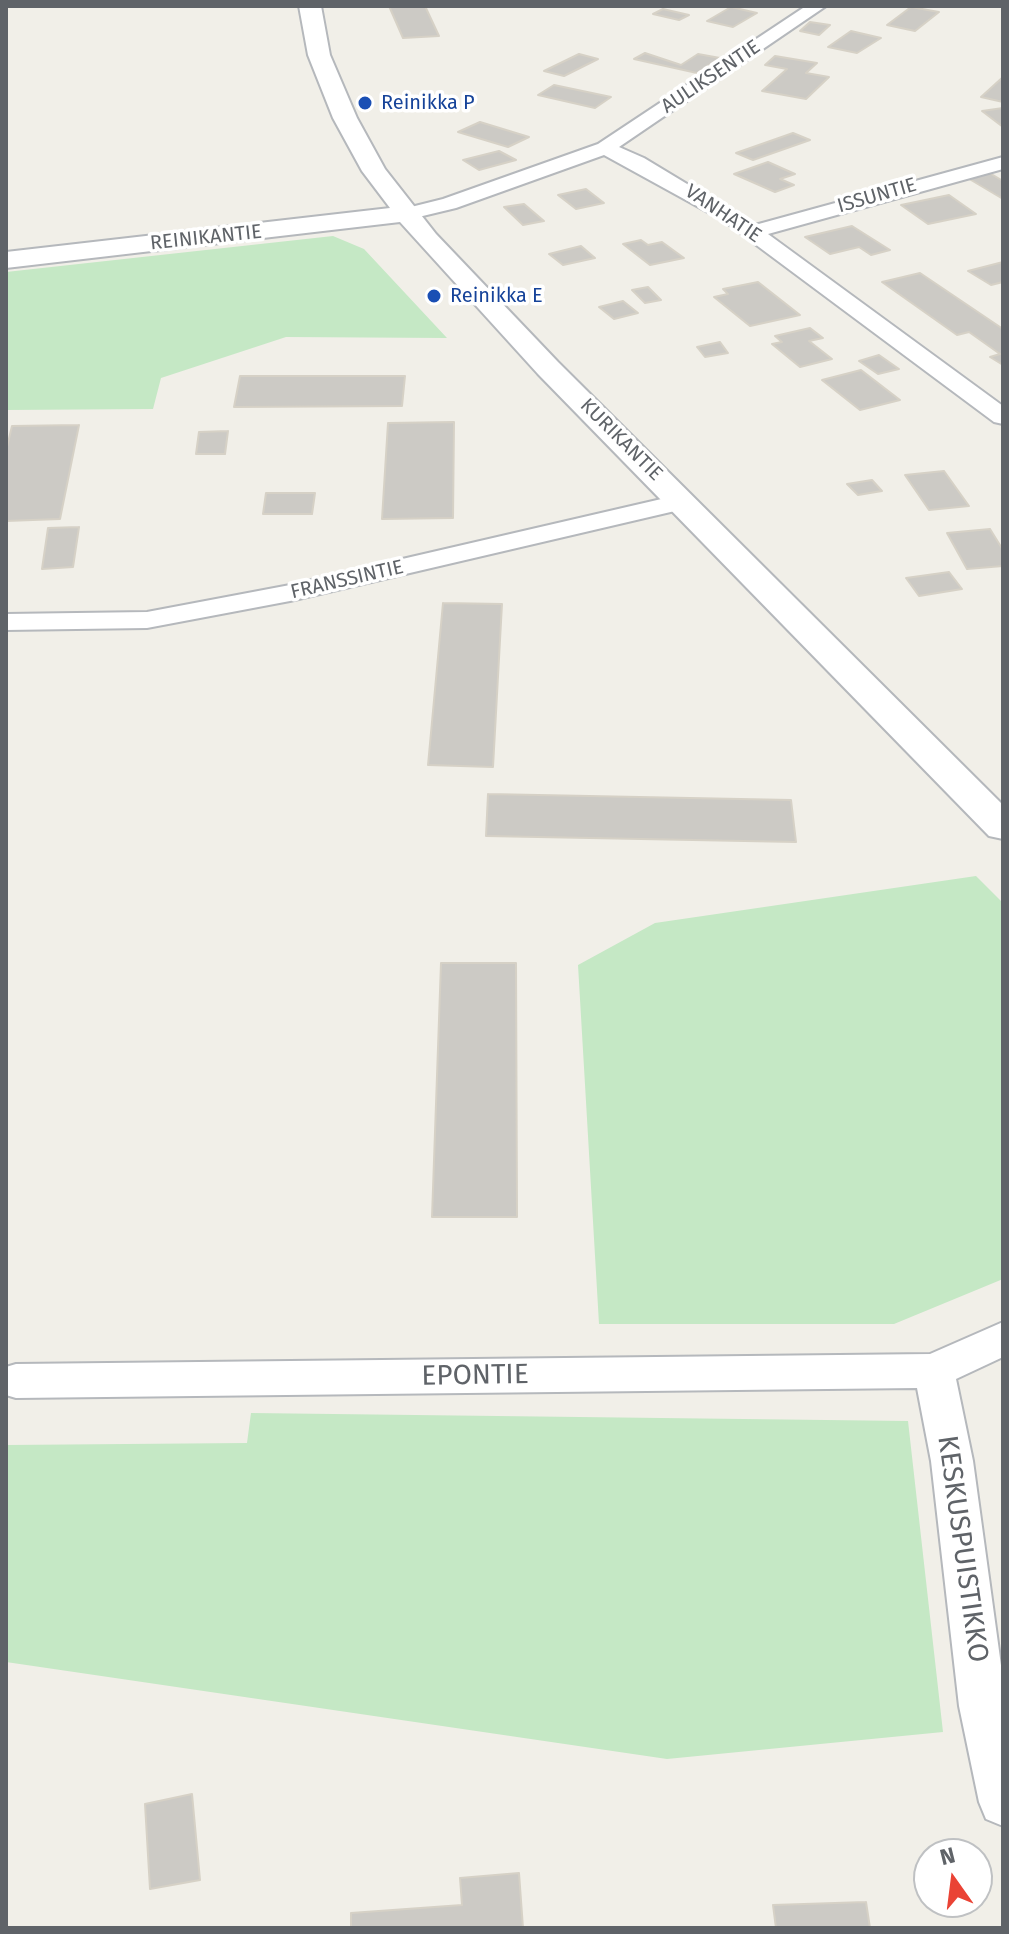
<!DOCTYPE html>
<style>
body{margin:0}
#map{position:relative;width:1009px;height:1934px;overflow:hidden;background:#f1efe8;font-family:"Fira Sans",sans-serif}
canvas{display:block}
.frame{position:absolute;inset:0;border:8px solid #5f6368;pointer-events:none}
.north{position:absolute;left:913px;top:1838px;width:80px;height:80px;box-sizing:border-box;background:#fff;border:2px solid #bfc1c3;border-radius:50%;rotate:346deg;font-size:22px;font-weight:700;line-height:32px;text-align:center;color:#5f6368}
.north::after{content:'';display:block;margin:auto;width:28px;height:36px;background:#ea4335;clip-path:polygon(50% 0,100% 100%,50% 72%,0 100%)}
</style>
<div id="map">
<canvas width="1009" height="1934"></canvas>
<div class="frame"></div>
<div class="north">N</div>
</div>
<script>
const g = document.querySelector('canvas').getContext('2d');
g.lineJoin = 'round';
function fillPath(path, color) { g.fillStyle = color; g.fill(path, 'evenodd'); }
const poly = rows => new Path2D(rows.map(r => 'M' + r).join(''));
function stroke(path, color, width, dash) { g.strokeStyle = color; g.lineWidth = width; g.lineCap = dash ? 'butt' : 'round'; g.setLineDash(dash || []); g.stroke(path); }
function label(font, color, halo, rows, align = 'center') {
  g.font = font + ' "Fira Sans",sans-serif'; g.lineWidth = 7; g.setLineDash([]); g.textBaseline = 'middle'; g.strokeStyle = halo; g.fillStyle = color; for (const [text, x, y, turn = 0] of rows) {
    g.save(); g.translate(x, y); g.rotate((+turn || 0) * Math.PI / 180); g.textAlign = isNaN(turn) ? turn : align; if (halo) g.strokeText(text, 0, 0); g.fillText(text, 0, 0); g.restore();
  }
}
fillPath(poly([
 [333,236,364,249,447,338,286,337,161,378,153,409,6,410,6,272],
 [976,876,1003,903,1003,1279,894,1324,599,1324,578,965,655,923],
 [251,1413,908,1421,943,1732,667,1759,6,1662,6,1445,247,1443]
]), '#c5e8c5');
const building = poly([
 [389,6,425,6,439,36,403,38,389,6],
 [731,7,757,13,733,27,707,21,731,7],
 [911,7,939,12,915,31,887,25,911,7],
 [663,9,689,15,679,20,653,14,663,9],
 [810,22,830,25,819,35,800,31,810,22],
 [851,31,881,38,857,53,828,47,851,31],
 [645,53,681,65,698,54,720,58,697,73,634,59,645,53],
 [579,54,598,59,564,76,544,71,579,54],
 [775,56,817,63,806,73,829,77,806,99,762,91,787,69,765,65,775,56],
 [1003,77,1003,102,981,97,1003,77],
 [554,85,611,97,595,108,538,95,554,85],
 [1003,108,1003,127,982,111,1003,108],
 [480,122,529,137,508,147,458,132,480,122],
 [793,133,810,140,753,160,736,153,793,133],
 [499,151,516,160,479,170,463,160,499,151],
 [768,162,795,174,780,179,794,185,775,192,734,174,768,162],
 [988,172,1003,181,1003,199,966,177,988,172],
 [586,189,604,203,576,209,558,195,586,189],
 [949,195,976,214,928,224,901,205,949,195],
 [524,204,544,221,523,225,504,207,524,204],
 [852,226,890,250,871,255,859,247,830,254,805,237,852,226],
 [641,240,648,245,662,242,684,258,650,265,623,244,641,240],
 [581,246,595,258,563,265,549,254,581,246],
 [1003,262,1003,282,991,285,968,271,1003,262],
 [920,273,1003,329,1003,365,990,357,1000,354,969,332,957,335,882,282,920,273],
 [758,282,800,315,750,326,714,297,728,294,723,289,758,282],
 [648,287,661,300,645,303,632,290,648,287],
 [623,301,638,313,614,319,599,307,623,301],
 [810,328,823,338,809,341,832,359,800,367,772,344,782,342,775,336,810,328],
 [720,342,728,353,705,357,697,347,720,342],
 [879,355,899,369,878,374,859,361,879,355],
 [861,370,900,400,860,410,822,380,861,370],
 [240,376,405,376,402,406,234,407,240,376],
 [454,422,453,518,382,519,388,423,454,422],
 [79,425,60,519,6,521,6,451,12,426,79,425],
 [228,431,225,454,196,454,199,432,228,431],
 [944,471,969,506,929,510,905,475,944,471],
 [872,480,882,491,858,495,847,484,872,480],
 [266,493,315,493,312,514,263,514,266,493],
 [79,527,73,567,42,569,48,528,79,527],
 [990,529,1003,550,1003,566,967,569,947,533,990,529],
 [949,572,962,589,919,596,906,578,949,572],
 [443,603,502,604,493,767,428,765,443,603],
 [488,794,791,800,796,842,486,836,488,794],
 [441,963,516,963,517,1217,432,1217,441,963],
 [192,1794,200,1880,150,1889,145,1804,192,1794],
 [519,1873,523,1928,351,1928,351,1913,462,1905,460,1878,519,1873],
 [866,1902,870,1928,776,1928,773,1905,866,1902]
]);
fillPath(building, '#cccac5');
stroke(building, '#d6d1c6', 2);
const minor = poly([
 [806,6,826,6,619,147,644,158,755,225,1003,157,1003,169,768,234,1003,406,1003,424,994,422,724,221,604,155,456,208,406,220,396,214,399,210,443,199,598,144,806,6],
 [683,494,696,502,692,507,290,601,147,628,6,630,6,614,147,612,290,585,683,494],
 [1003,1322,1003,1357,956,1379,973,1461,1003,1680,1003,1826,986,1819,979,1802,959,1706,931,1461,917,1388,16,1398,6,1395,6,1367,16,1364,930,1354,1003,1322]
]);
const tertiary = poly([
 [299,6,321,6,330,55,357,118,385,169,436,234,558,362,1003,805,1003,839,989,836,538,374,400,222,6,268,6,252,390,208,362,171,333,118,308,55,299,6]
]);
stroke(minor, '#b5b8bc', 4);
stroke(tertiary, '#b5b8bc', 4);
fillPath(minor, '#fff');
fillPath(tertiary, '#fff');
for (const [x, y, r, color] of [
 [365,103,8,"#1a4fb4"],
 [434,296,8,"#1a4fb4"]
]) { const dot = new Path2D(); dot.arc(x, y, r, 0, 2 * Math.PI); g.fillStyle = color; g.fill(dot); stroke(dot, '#fff', 3); }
label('20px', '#5f6368', '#fff', [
 ["AULIKSENTIE",711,77,-34],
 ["ISSUNTIE",877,196,-16],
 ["VANHATIE",723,214,34],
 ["REINIKANTIE",206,238,-6],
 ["KURIKANTIE",621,440,45],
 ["FRANSSINTIE",347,580,-13]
]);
label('20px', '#164399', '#fff', [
 ["Reinikka P",381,103],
 ["Reinikka E",450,296]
], 'left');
label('28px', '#5f6368', '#fff', [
 ["EPONTIE",475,1376,-1],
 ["KESKUSPUISTIKKO",962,1549,82]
]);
</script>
